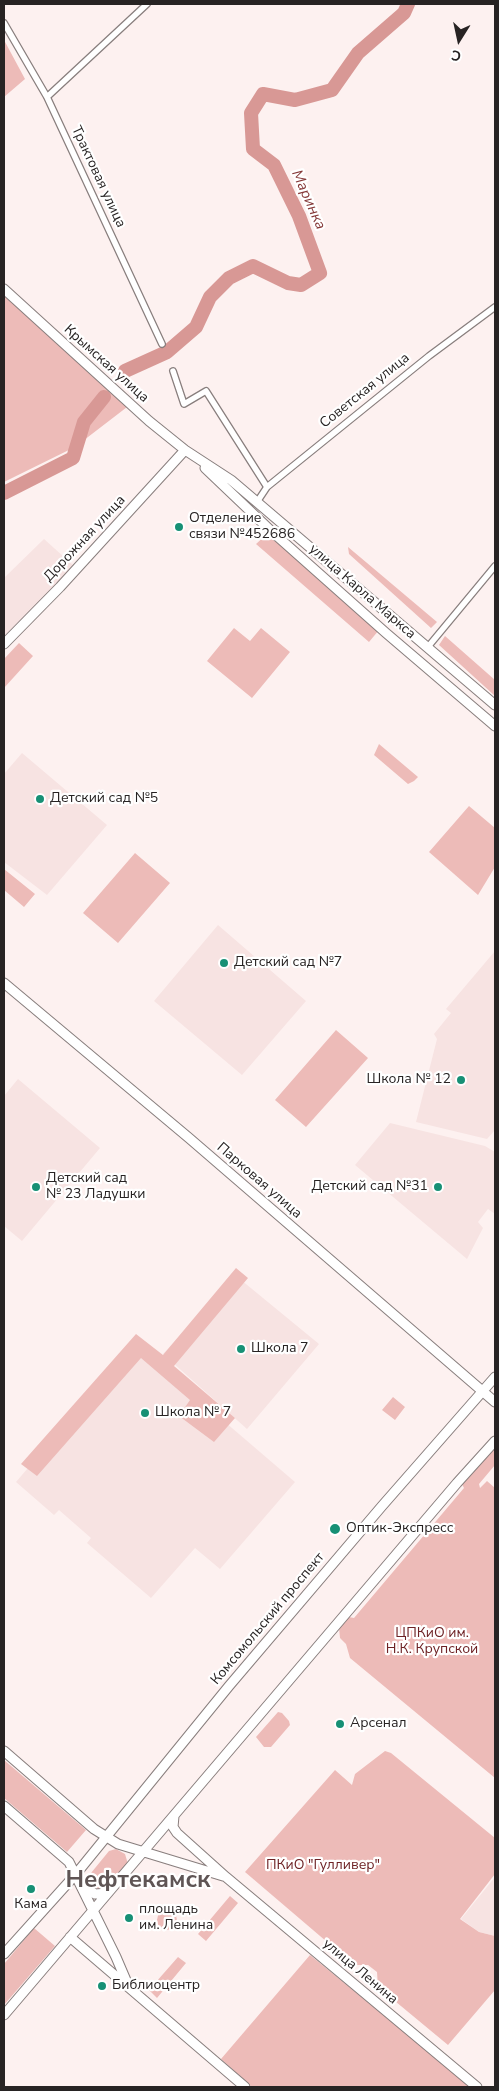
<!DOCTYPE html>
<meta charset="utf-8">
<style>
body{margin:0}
#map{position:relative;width:499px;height:2091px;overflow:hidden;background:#fdf1f0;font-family:"Nunito Sans",sans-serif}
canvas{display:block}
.frame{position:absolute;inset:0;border:5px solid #272323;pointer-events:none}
.north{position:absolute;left:434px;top:15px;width:50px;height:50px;-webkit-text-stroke:4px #fff;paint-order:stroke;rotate:190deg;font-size:14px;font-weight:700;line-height:20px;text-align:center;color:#272323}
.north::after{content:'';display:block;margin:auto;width:18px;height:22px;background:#272323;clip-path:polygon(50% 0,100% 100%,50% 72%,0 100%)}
</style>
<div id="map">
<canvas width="499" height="2091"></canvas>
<div class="frame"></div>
<div class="north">С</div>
</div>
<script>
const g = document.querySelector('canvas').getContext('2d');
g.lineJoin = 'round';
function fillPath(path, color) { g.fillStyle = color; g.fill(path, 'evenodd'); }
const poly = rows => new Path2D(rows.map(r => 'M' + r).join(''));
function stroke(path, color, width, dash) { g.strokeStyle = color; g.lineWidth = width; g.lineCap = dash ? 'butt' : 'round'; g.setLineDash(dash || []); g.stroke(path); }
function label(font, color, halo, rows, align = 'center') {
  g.font = font + ' "Nunito Sans",sans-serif'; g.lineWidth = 4.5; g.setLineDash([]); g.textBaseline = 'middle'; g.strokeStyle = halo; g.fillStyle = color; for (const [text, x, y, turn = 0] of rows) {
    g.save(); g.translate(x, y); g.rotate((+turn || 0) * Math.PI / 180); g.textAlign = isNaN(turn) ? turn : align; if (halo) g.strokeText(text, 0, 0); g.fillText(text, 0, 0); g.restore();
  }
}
fillPath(poly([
 [44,539,74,566,4,638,4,578],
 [22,753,107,825,47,895,4,862,4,774],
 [218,925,306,1001,242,1075,154,1001],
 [495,951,495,1130,487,1139,416,1122,437,1039,434,1034,451,1013,446,1009],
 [18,1079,100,1148,22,1241,4,1226,4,1096],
 [390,1123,485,1146,495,1152,495,1214,488,1209,478,1222,483,1228,467,1259,355,1165],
 [235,1275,319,1344,247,1429,163,1354],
 [134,1344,295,1482,220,1569,195,1548,151,1598,87,1543,91,1538,59,1510,54,1515,16,1482],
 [495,1877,495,1936,479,1932,461,1919]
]), '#f7e3e2');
fillPath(poly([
 [4,40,25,79,4,97],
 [4,289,131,404,75,447,4,482],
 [267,534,379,630,369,642,256,544],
 [348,547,373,568,437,622,431,628,349,554],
 [234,628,250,641,261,628,290,652,252,698,207,661],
 [445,636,495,680,495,696,439,645],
 [19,643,33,656,4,688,4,659],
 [379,744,418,777,414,781,408,784,374,755],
 [469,806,495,828,495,867,478,895,429,852],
 [135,853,170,883,118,943,83,913],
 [4,869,35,894,24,907,4,890],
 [336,1030,368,1058,306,1127,275,1100],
 [236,1268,248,1278,174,1366,235,1418,214,1442,179,1416,190,1400,141,1358,37,1476,21,1464,136,1334,163,1355],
 [393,1397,405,1407,395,1420,382,1410],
 [495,1448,495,1465,479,1484,480,1488,487,1481,495,1488,495,1778,350,1658,346,1644,340,1638,339,1628,349,1617,354,1618,464,1488,462,1484],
 [278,1712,282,1713,289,1721,290,1725,271,1747,264,1747,256,1737],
 [385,1751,391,1753,495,1838,495,1874,460,1919,479,1932,495,1936,495,1990,448,2045,378,1987,377,1972,368,1965,354,1965,245,1872,335,1770,352,1785,355,1774],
 [4,1760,86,1830,67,1852,4,1798],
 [116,1849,125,1854,128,1864,105,1889,98,1889,90,1880,91,1873,109,1851],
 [230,1896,238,1903,206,1941,198,1934],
 '157 1920a10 10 0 1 1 20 0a10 10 0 1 1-20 0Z',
 [34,1928,55,1946,4,2005,4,1964],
 [310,1955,440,2061,470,2087,252,2087,221,2059],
 [178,1957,186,1963,157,1998,149,1990]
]), '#edbbb8');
stroke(poly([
 [125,371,167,352,196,327,210,297,229,278,253,266,288,283,301,285,320,273,299,216,274,165,253,149,251,113,263,94,295,100,332,90,358,53,404,13,408,4],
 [4,493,73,458,84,422,104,397]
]), '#d89895', 14);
const minor = poly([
 [4,23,47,97,162,344],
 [47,97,147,4],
 [173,371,184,404,206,391,267,487],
 [257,502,267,487,429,356,495,307],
 [427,648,495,566]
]);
const secondary = poly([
 [4,289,149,421,185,450,231,480,495,705],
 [205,468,269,529,386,633,495,726],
 [4,644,60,587,185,450],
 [4,983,189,1138,495,1402],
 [4,1751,94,1829,118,1844,223,1876],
 [4,1806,69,1862,116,1957,128,1985],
 [174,1816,173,1827,177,1833,226,1877,477,2087],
 [81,1886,95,1894,108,1893],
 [70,1937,245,2087],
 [4,1954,76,1874,229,1686,382,1506,495,1377],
 [4,2015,457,1483,495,1441]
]);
stroke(minor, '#887e7d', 8);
stroke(secondary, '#887e7d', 11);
stroke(minor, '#fff', 5.5);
stroke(secondary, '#fff', 9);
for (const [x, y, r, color] of [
 [179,527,5,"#179075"],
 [40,799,5,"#179075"],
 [224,963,5,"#179075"],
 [461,1080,5,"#179075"],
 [36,1187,5,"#179075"],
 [438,1187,5,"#179075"],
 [241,1349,5,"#179075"],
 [145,1413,5,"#179075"],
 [335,1529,6,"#179075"],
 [340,1724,5,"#179075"],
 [31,1889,5,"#179075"],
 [129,1918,5,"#179075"],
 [102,1986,5,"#179075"]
]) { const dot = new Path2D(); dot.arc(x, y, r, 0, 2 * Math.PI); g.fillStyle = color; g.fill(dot); stroke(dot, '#fff', 2); }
label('14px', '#272323', '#fff', [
 ["Трактовая улица",98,177,65],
 ["Крымская улица",106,364,42],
 ["Советская улица",365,391,-39],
 ["Дорожная улица",85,539,-47],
 ["улица Карла Маркса",362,592,41],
 ["Парковая улица",259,1181,41],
 ["Комсомольский проспект",268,1619,-50],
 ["улица Ленина",360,1972,40]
]);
label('14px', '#272323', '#fff', [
 ["Отделение",189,519],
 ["связи №452686",189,535],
 ["Детский сад №5",50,799],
 ["Детский сад №7",234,963],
 ["Школа № 12",451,1080,"right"],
 ["Детский сад",46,1179],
 ["№ 23 Ладушки",46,1195],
 ["Детский сад №31",428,1187,"right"],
 ["Школа 7",251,1349],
 ["Школа № 7",155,1413],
 ["Оптик-Экспресс",346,1529],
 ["Арсенал",350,1724],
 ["Кама",31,1905,"center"],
 ["площадь",139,1910],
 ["им. Ленина",139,1926],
 ["Библиоцентр",112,1986]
], 'left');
label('14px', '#6e2225', '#fff', [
 ["ЦПКиО им.",432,1634],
 ["Н.К. Крупской",432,1650],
 ["ПКиО \"Гулливер\"",323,1866]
]);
label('italic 15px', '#853838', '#fff', [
 ["Маринка",308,200,66]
]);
label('bold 24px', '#5f5555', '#fff', [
 ["Нефтекамск",138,1881]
]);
</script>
